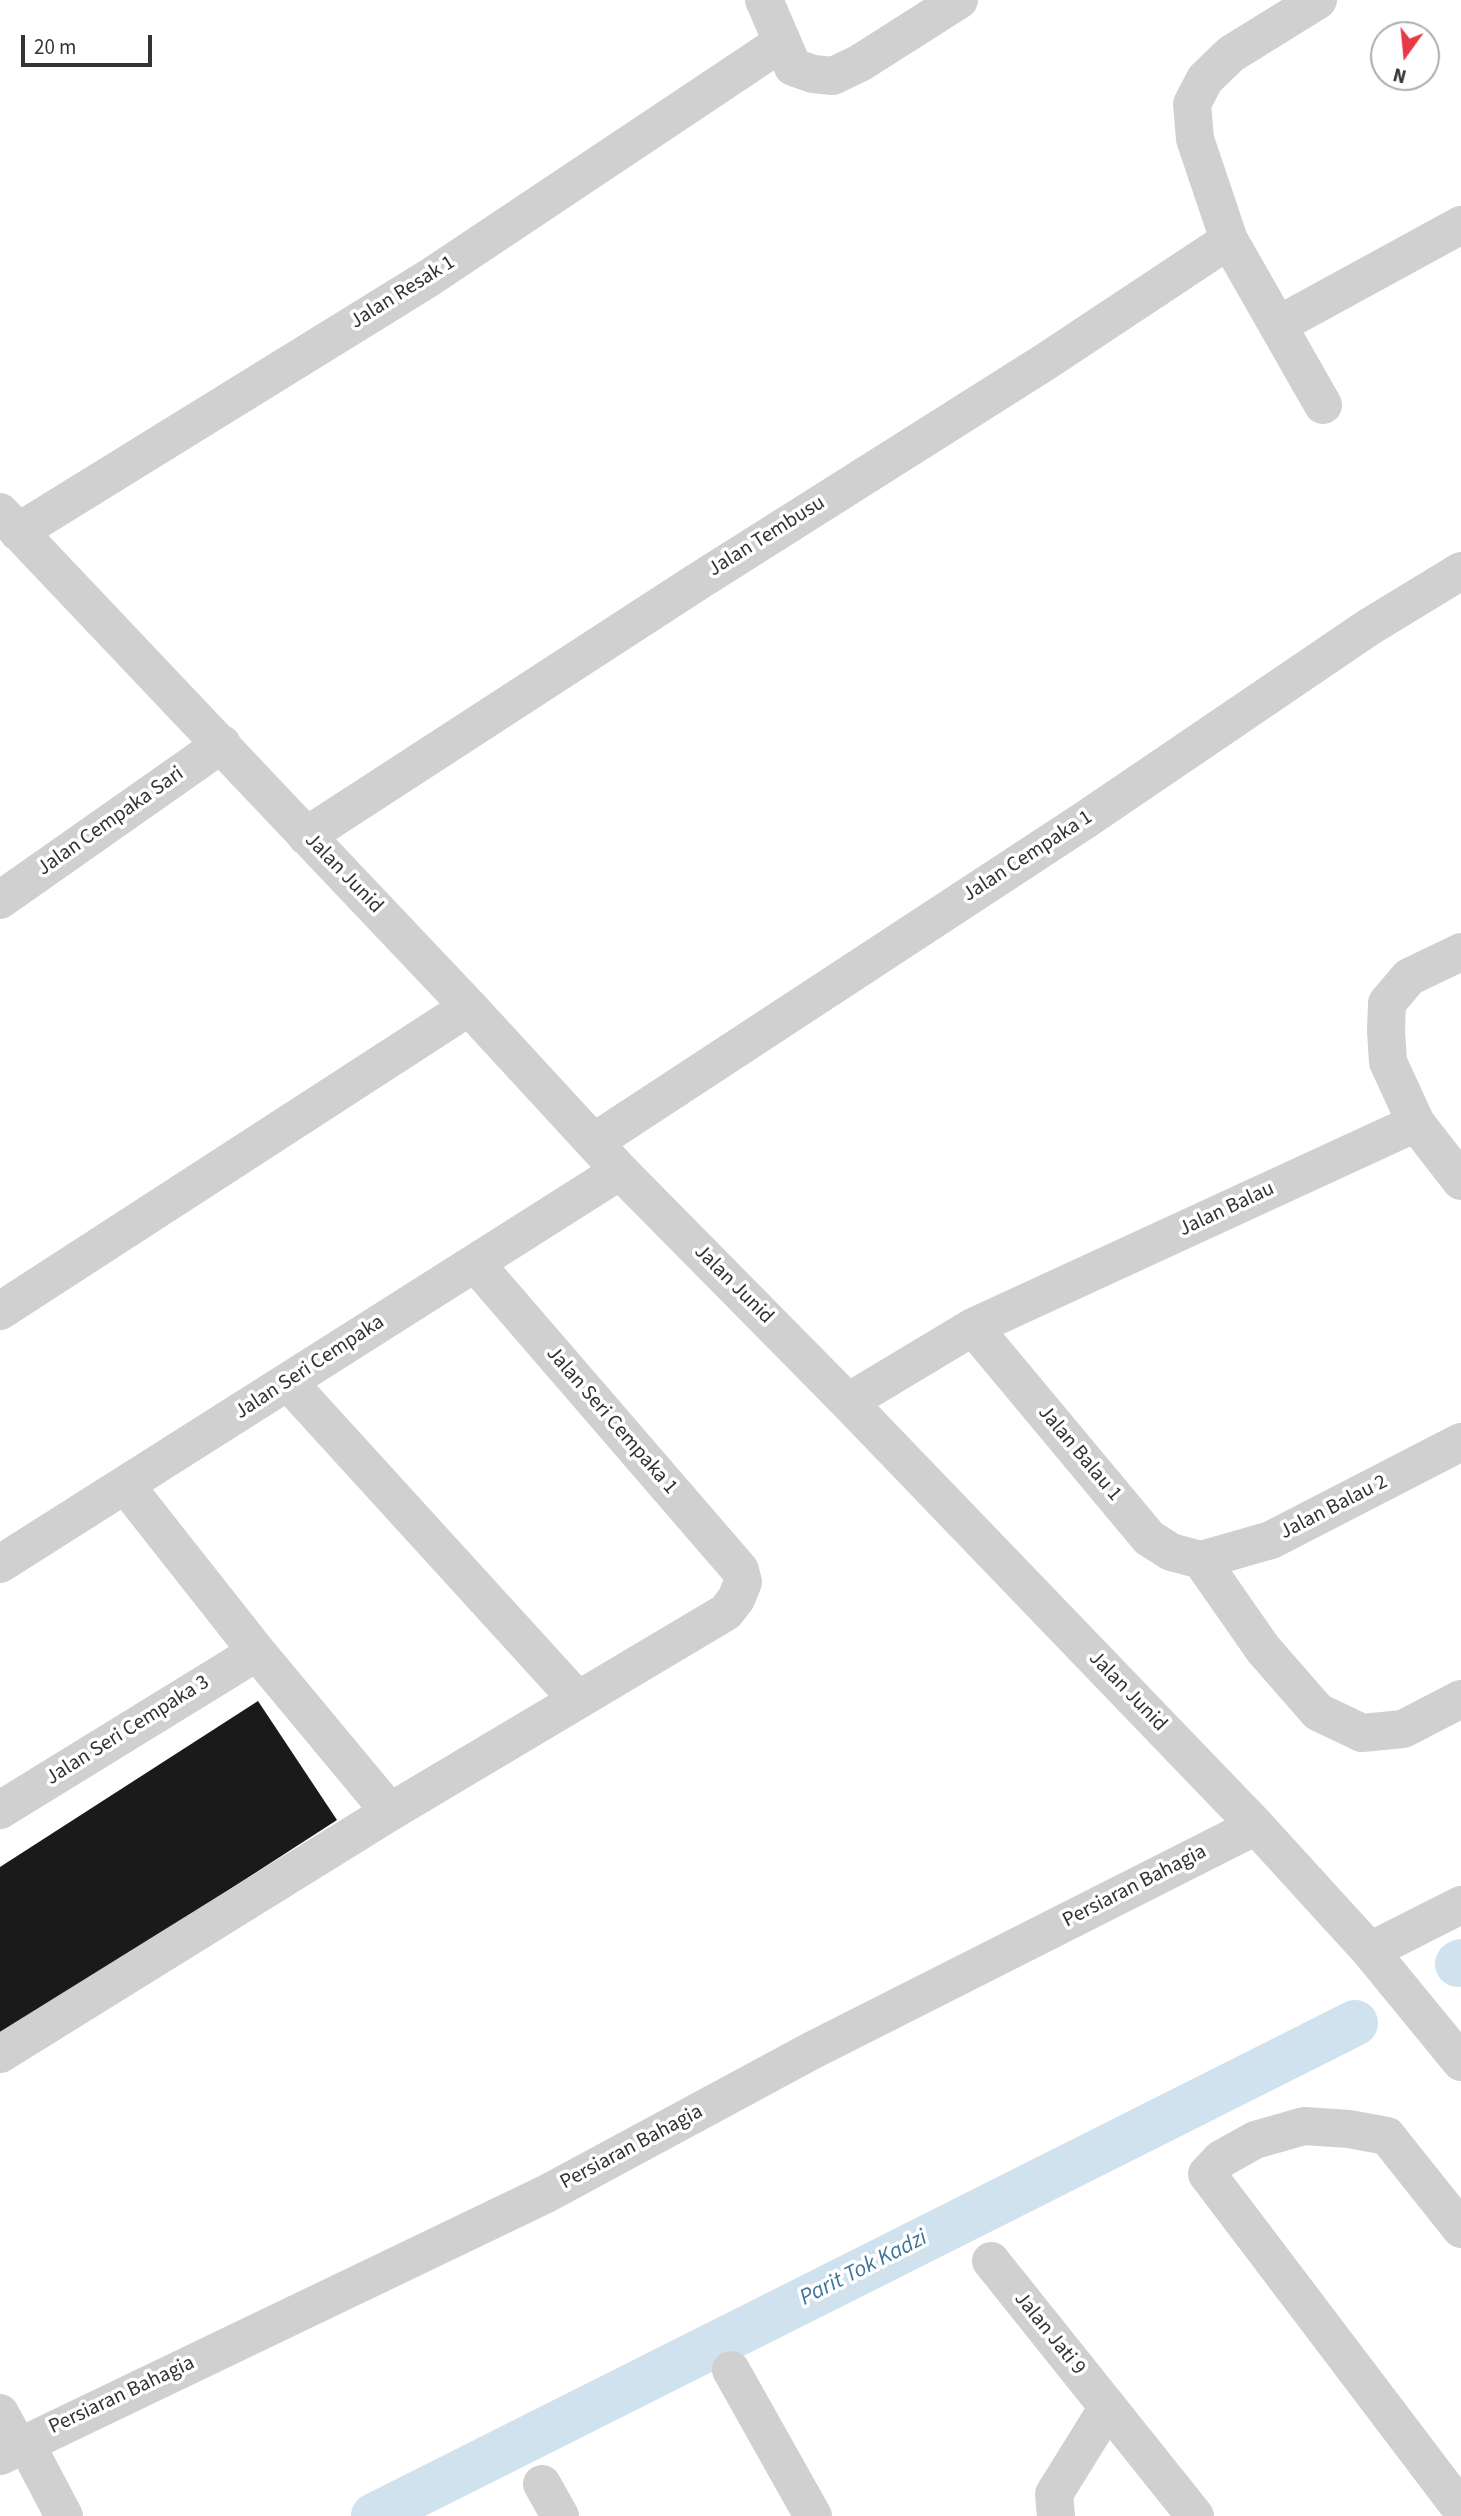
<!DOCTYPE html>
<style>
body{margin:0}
#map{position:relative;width:1461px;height:2516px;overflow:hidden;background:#fff;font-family:"Source Sans 3",sans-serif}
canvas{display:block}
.north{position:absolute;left:1370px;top:21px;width:70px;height:70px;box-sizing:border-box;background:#fff;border:2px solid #adadad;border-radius:50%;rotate:195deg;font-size:19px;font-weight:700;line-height:28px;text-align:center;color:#333}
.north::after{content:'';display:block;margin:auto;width:24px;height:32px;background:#e63946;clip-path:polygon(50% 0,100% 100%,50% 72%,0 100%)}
.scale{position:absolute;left:21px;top:35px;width:131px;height:32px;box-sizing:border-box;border:4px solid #333;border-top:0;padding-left:9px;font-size:21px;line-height:24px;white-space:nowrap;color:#333;-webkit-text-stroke:5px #fff;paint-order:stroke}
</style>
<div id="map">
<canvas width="1461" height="2516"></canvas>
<div class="north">N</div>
<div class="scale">20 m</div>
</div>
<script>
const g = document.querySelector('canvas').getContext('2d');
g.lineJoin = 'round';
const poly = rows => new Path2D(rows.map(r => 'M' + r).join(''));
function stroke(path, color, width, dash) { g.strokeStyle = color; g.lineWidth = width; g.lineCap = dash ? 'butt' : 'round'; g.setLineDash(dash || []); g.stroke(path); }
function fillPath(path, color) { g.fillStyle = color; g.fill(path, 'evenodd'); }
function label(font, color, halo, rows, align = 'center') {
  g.font = font + ' "Source Sans 3",sans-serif'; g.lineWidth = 7; g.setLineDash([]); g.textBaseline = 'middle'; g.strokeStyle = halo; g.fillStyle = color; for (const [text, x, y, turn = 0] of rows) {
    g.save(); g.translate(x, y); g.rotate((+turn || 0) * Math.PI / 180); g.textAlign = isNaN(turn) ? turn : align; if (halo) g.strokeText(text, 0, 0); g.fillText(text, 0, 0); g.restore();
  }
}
stroke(poly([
 [1458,1964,1461,1962],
 [374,2516,1355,2023]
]), '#cfe2ee', 46);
fillPath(poly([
 [258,1701,337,1820,0,2038,0,1867]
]), '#1a1a1a');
stroke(poly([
 [764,0,793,67,813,74,833,76,860,63,959,0],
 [1318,0,1231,54,1205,79,1192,104,1195,139,1229,240,1323,405],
 [1278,325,1461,225],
 [0,512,469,1007,620,1171,848,1402,1256,1826,1370,1951,1461,2062],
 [18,532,429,278,781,43],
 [306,836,697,582,1045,362,1229,240],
 [0,900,222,744],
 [1461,952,1409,977,1387,1003,1386,1031,1388,1062,1416,1123,1461,1181],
 [594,1142,1085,820,1369,627,1461,571],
 [0,1311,469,1007],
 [973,1327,1149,1538,1171,1552,1201,1560],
 [288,1382,577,1699],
 [848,1402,973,1327,1416,1123],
 [126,1486,257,1652,390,1812],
 [1201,1560,1263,1649,1318,1712,1362,1733,1403,1729,1461,1699],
 [1201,1560,1271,1540,1461,1442],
 [0,1564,620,1171],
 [0,1810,257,1652],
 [1370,1951,1461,1905],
 [0,2054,390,1812,726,1612,736,1599,743,1582,740,1570,475,1263],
 [1461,2229,1387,2136,1349,2129,1304,2126,1255,2140,1221,2159,1207,2174,1461,2509],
 [991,2261,1195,2516],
 [731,2370,813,2516],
 [0,2413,18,2446],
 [25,2442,64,2516],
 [0,2456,546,2194,811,2051,1256,1826],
 [542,2484,560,2516],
 [1056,2516,1054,2494,1108,2407]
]), '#d0d0d0', 38);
label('21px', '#333', '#fff', [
 ["Jalan Resak 1",403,293,-32],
 ["Jalan Tembusu",767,537,-32],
 ["Jalan Cempaka Sari",111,822,-35],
 ["Jalan Cempaka 1",1028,857,-33],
 ["Jalan Junid",343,874,46],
 ["Jalan Balau",1227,1210,-25],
 ["Jalan Junid",733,1285,45],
 ["Jalan Seri Cempaka",310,1368,-33],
 ["Jalan Seri Cempaka 1",611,1421,49],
 ["Jalan Balau 1",1079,1454,50],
 ["Jalan Balau 2",1334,1508,-27],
 ["Jalan Junid",1127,1692,46],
 ["Jalan Seri Cempaka 3",128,1731,-32],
 ["Persiaran Bahagia",1135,1887,-27],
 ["Persiaran Bahagia",632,2148,-28],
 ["Jalan Jati 9",1049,2334,51],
 ["Persiaran Bahagia",122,2396,-25]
]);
label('italic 23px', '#3f7597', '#fff', [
 ["Parit Tok Kadzi",864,2269,-27]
]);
</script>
